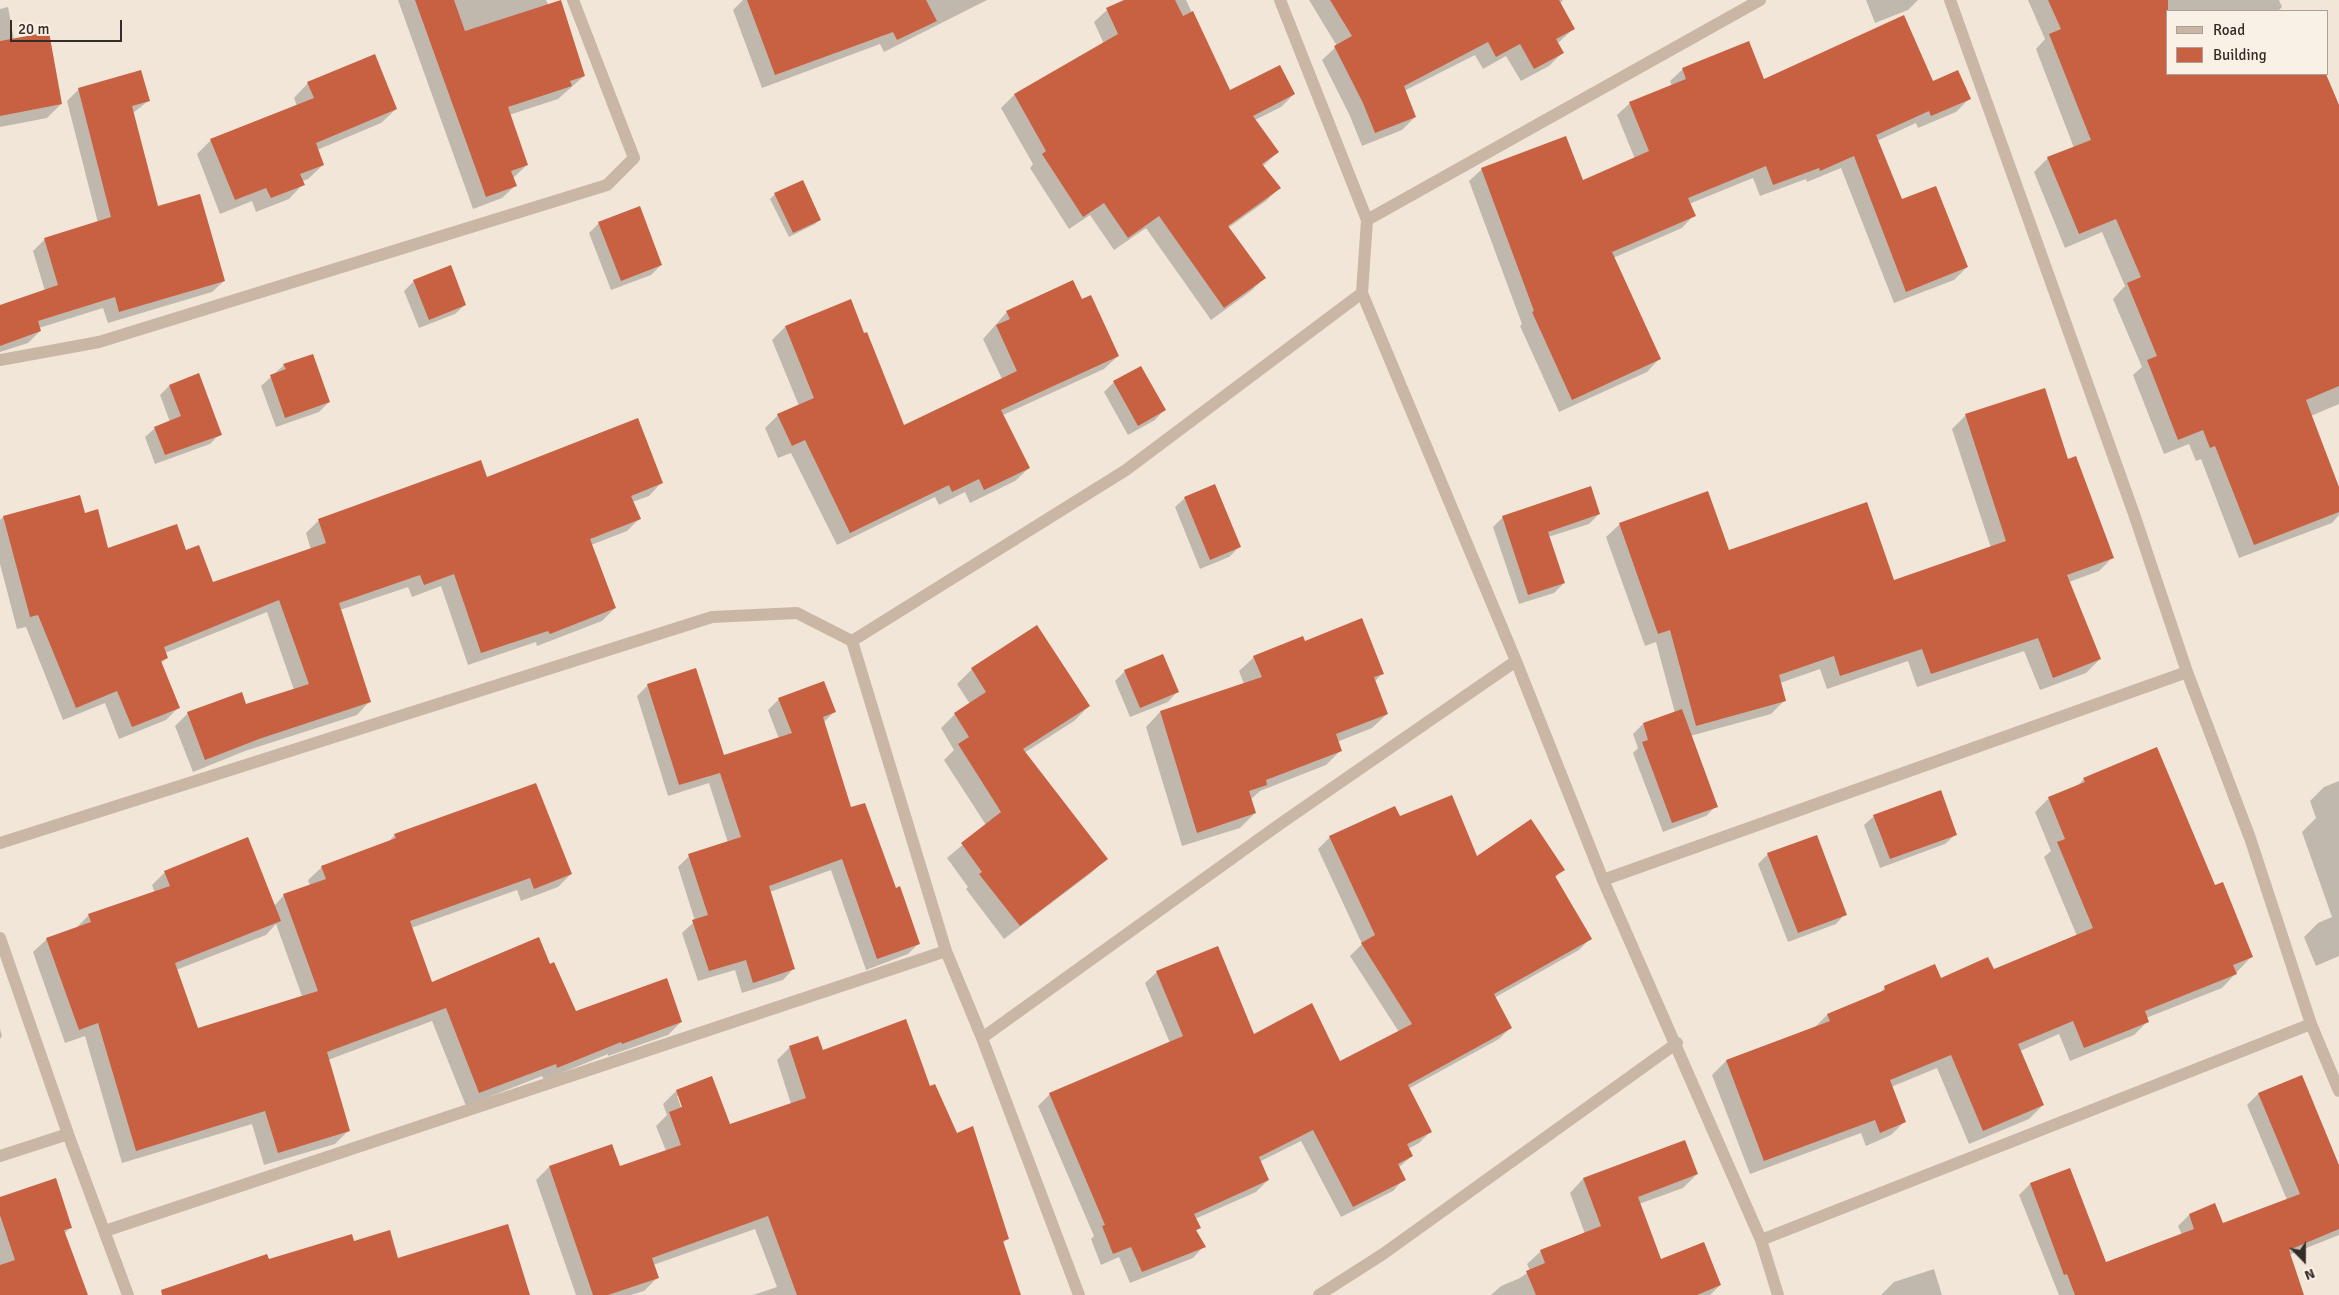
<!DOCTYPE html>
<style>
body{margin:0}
#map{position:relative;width:2339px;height:1295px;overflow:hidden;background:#f2e6d9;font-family:Signika,sans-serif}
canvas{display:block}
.legend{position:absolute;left:2166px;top:10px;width:162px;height:65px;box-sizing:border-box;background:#f9f0e6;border:1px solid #aba19a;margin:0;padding:6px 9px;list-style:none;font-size:15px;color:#352b27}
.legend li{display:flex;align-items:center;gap:10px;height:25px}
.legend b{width:25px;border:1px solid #aba19a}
.north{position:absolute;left:2279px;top:1235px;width:50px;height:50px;-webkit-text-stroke:4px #f9f0e6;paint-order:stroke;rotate:158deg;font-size:14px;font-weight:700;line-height:20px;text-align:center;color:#352b27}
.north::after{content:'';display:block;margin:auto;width:18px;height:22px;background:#352b27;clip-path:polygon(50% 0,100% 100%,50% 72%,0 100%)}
.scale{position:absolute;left:10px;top:20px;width:112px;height:22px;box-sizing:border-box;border:2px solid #352b27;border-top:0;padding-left:6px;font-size:15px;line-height:18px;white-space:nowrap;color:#352b27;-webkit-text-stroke:4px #f9f0e6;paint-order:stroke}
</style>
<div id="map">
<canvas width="2339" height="1295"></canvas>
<ul class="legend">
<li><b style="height:6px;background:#cab6a5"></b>Road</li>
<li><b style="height:14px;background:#c76142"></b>Building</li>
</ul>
<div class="north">N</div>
<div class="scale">20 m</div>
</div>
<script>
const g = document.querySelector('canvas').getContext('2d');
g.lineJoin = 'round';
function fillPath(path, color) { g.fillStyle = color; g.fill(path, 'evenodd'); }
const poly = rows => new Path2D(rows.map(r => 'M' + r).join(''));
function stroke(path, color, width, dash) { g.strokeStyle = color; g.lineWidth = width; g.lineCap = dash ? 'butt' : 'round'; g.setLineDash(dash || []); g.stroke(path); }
fillPath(poly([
 [398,0,546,0,584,76,558,99,509,115,527,165,513,178,515,186,502,198,473,209],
 [743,0,987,0,884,52,880,44,762,88,733,10],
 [1127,0,1186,0,1229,92,1294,94,1281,107,1255,120,1278,152,1263,166,1279,188,1266,201,1228,228,1264,278,1251,291,1211,320,1146,228,1114,250,1090,215,1069,229,1030,168,1033,164,1001,108,1014,95,1104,44,1094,22,1107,10],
 [1309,0,1563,0,1560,4,1574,28,1557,44,1562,53,1549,66,1521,81,1506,56,1483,69,1475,55,1404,91,1415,117,1402,130,1362,146,1350,116,1322,60,1337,46],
 [1866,0,1918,0,1908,10,1875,23],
 [2028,0,2279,0,2282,7,2278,11,2168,11,2168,74,2300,74,2306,86,2339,108,2339,404,2311,416,2339,490,2339,515,2332,523,2239,558,2201,459,2196,461,2189,444,2164,454,2133,375,2142,367,2113,299,2125,286,2102,232,2065,248,2034,172,2048,158,2074,148,2036,49,2045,39],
 [8,7,14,40,61,104,47,118,0,127,0,9],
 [1683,69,1763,81,1933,83,1969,99,1956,112,1918,128,1916,123,1877,141,1901,201,1967,267,1954,280,1894,303,1841,168,1807,182,1806,179,1760,196,1753,178,1689,204,1694,215,1682,228,1613,258,1659,359,1647,372,1559,412,1520,326,1522,324,1469,181,1482,169,1582,182,1635,159,1617,115,1630,103,1672,86,1670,81],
 [308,83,396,109,381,123,317,150,323,165,308,179,302,181,303,184,289,199,256,212,252,201,220,214,197,154,211,140,297,106,294,98],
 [79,89,148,101,133,113,157,208,224,281,212,292,108,323,103,308,39,328,40,331,28,343,0,352,0,307,45,291,33,251,45,239,98,223,67,101],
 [802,182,820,219,815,224,789,237,770,199,775,194],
 [599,223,661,265,651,275,611,290,589,233],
 [414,281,465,305,455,314,419,328,404,291],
 [850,301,904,427,1002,379,983,339,1007,312,1081,301,1118,356,1104,369,1003,415,1029,468,1015,481,970,503,965,492,939,505,935,497,837,545,791,453,778,458,765,428,778,415,799,406,772,340,785,327],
 [284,365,329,402,319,412,276,427,261,386],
 [1140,368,1164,410,1155,420,1128,435,1104,392,1114,382],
 [169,386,220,434,210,444,155,464,145,437,155,428,170,422,160,395],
 [1966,415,2067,461,2113,557,2099,571,2069,582,2100,659,2086,673,2040,690,2024,651,1917,687,1908,661,1827,689,1820,669,1780,683,1785,700,1771,714,1690,736,1716,806,1706,816,1663,832,1633,753,1638,748,1633,734,1643,724,1675,713,1656,642,1645,646,1606,537,1620,524,1728,552,1893,581,1991,548,1952,429],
 [480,462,486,478,661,483,649,496,632,502,639,519,627,531,591,545,615,608,602,621,537,646,536,642,468,665,441,586,412,597,408,587,340,610,369,702,357,715,245,751,193,772,175,726,188,713,245,706,294,690,267,612,165,653,167,658,160,664,178,708,166,720,119,739,105,703,63,720,26,627,17,629,0,564,0,520,3,517,84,514,107,550,185,552,212,583,311,550,306,533,318,521],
 [1185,498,1239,547,1229,557,1200,569,1175,507],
 [1599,514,1589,524,1548,537,1564,583,1554,593,1519,604,1493,527,1503,517],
 [1305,642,1383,673,1375,681,1387,714,1372,728,1337,742,1341,750,1326,765,1260,791,1250,800,1255,813,1240,828,1182,846,1146,727,1160,712,1244,684,1239,671,1254,657],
 [972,669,1089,706,1074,721,1024,753,1106,859,1091,873,1004,939,966,889,968,887,947,858,986,825,944,760,954,750,941,728,955,714,970,704,957,684],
 [1125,671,1177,692,1168,702,1130,717,1115,681],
 [648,685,723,756,779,739,768,710,779,699,834,712,823,723,850,809,895,889,919,943,908,954,866,970,831,870,770,892,794,968,783,980,742,993,735,970,698,981,682,933,695,921,678,867,689,856,728,843,709,783,668,796,637,696],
 [2084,779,2215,887,2251,957,2222,988,2146,1018,2148,1021,2134,1035,2070,1061,2059,1034,2020,1051,2043,1105,2029,1119,1969,1144,1937,1068,1891,1087,1905,1121,1891,1135,1866,1146,1861,1133,1750,1174,1712,1075,1726,1061,1814,1028,1827,1015,1878,994,1885,988,1993,971,2077,936,2044,857,2051,851,2035,812,2049,798,2076,787],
 [2339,781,2339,956,2316,966,2304,937,2318,923,2332,917,2302,832,2316,818,2310,801,2324,787],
 [1874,816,1955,835,1945,844,1880,868,1864,825],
 [1399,818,1476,858,1563,869,1555,878,1590,939,1579,950,1494,998,1510,1028,1499,1039,1408,1089,1431,1131,1419,1143,1408,1149,1412,1156,1398,1168,1404,1179,1393,1191,1341,1217,1301,1141,1259,1162,1268,1180,1256,1192,1195,1219,1200,1227,1195,1232,1204,1246,1193,1258,1130,1283,1119,1257,1101,1265,1091,1239,1094,1236,1038,1106,1050,1094,1170,1043,1145,983,1157,972,1253,1035,1340,1063,1399,1032,1350,956,1362,944,1318,849,1330,837],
 [395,835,571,874,558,887,521,901,517,890,411,928,431,983,549,965,575,1012,681,1022,668,1035,608,1056,608,1054,544,1080,542,1076,466,1106,432,1021,328,1060,349,1130,335,1144,264,1165,252,1124,122,1163,85,1036,65,1043,33,952,47,939,75,929,89,915,155,893,152,885,165,872,274,906,284,895,310,886,308,880,322,867,387,843],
 [276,924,302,996,197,1029,176,970,266,935],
 [1768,854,1845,914,1836,924,1788,942,1758,864],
 [0,1029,2,1036,0,1039],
 [790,1047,822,1052,929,1087,1007,1239,1002,1244,1020,1295,753,1295,777,1287,755,1229,653,1265,657,1278,644,1291,631,1295,576,1295,536,1180,549,1167,612,1145,620,1168,666,1151,656,1126,667,1115,663,1104,676,1091,730,1125,791,1104,777,1060],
 [677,1096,680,1096,685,1112,683,1113],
 [2301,1077,2339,1168,2339,1235,2289,1255,2302,1295,2059,1295,2019,1195,2030,1184,2070,1169,2105,1264,2182,1235,2178,1226,2189,1215,2222,1224,2287,1200,2247,1105,2258,1094],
 [1684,1141,1697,1174,1683,1188,1639,1204,1661,1261,1720,1285,1710,1295,1491,1295,1501,1286,1520,1278,1530,1271,1527,1264,1541,1251,1585,1234,1570,1193,1583,1179],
 [0,1198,71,1227,64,1234,86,1295,0,1295],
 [1934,1269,1942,1295,1881,1295,1894,1282]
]), '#0003');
fillPath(poly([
 [415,0,454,0,465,31,561,0,585,76,570,81,572,86,508,107,528,165,511,171,517,186,486,197],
 [747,0,926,0,937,21,897,40,893,32,775,75],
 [1124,0,1175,0,1183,16,1193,11,1230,90,1280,65,1295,94,1253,116,1279,152,1262,164,1281,188,1228,226,1266,278,1224,308,1159,216,1128,238,1104,203,1083,217,1042,154,1046,151,1014,94,1118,34,1106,8],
 [1330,0,1559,0,1575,29,1556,39,1564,53,1534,69,1520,44,1496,57,1488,42,1404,86,1416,117,1375,133,1363,103,1334,46,1352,36],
 [2048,0,2168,0,2168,74,2326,74,2339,105,2339,386,2306,400,2339,487,2339,512,2254,545,2215,446,2210,448,2203,430,2178,440,2147,360,2157,356,2127,283,2141,277,2116,219,2079,234,2047,157,2091,140,2049,34,2061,29],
 [1904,15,1933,81,1958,70,1971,99,1931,116,1929,111,1876,135,1902,199,1936,186,1968,267,1906,292,1854,156,1820,171,1819,168,1773,185,1766,166,1688,198,1696,216,1612,252,1661,359,1572,400,1532,312,1534,311,1481,168,1566,136,1583,180,1649,151,1629,102,1686,79,1682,68,1749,41,1764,79],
 [49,32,62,104,0,116,0,41],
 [375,54,397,109,316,143,324,165,300,174,305,185,271,198,266,188,235,200,210,139,314,98,307,82],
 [141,70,150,101,132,106,158,206,200,194,225,281,119,312,115,297,38,321,41,331,0,346,0,305,58,285,44,238,111,217,78,88],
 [803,180,821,220,793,233,774,193],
 [640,206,662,265,621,281,598,222],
 [451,265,466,305,429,320,413,280],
 [1073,280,1082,299,1091,295,1119,356,1001,410,1030,468,984,490,979,479,952,492,949,485,850,533,805,440,792,446,777,414,814,398,785,326,851,299,864,333,867,332,904,425,1017,371,996,325,1010,319,1006,311],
 [313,354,330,402,285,418,270,375,286,369,283,364],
 [1141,366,1166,410,1138,426,1113,381],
 [199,373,222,435,165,455,154,427,181,416,169,385],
 [2045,388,2068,459,2076,456,2114,558,2067,575,2101,659,2053,678,2038,638,1931,674,1922,649,1840,676,1834,656,1779,675,1786,701,1696,726,1670,630,1658,634,1619,523,1708,491,1729,550,1867,502,1894,580,2006,541,1965,414],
 [638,418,663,483,631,496,641,519,590,539,616,608,550,634,548,631,481,653,454,574,424,585,420,575,339,603,371,702,259,739,205,760,187,712,242,692,246,704,309,684,279,600,164,647,168,658,161,661,180,708,132,727,117,691,76,708,38,615,30,617,3,516,80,495,85,513,98,509,108,548,177,524,186,550,199,545,213,582,326,543,318,519,481,460,487,477],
 [1215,484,1241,547,1210,560,1184,497],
 [1591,486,1600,514,1548,532,1565,583,1528,595,1502,516],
 [1362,618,1384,674,1374,677,1388,714,1336,734,1342,751,1266,780,1267,785,1249,791,1256,813,1197,833,1160,711,1262,677,1253,656,1303,636,1305,641],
 [1037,625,1090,706,1023,749,1108,859,1020,926,979,874,982,872,961,843,1001,812,958,744,969,737,954,713,986,692,971,668],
 [1163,654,1179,692,1140,708,1124,670],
 [696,668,724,755,792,733,778,698,824,681,836,712,823,717,851,807,865,803,896,888,900,886,920,944,877,959,842,859,769,886,795,969,753,983,746,960,709,971,692,920,708,915,688,854,741,837,720,773,679,785,647,684],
 [1682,709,1718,807,1672,823,1642,742,1648,740,1643,723],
 [2157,747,2215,885,2223,882,2253,957,2233,965,2237,974,2145,1011,2149,1022,2084,1048,2073,1021,2018,1044,2044,1105,1983,1131,1951,1055,1890,1080,1906,1122,1880,1133,1875,1120,1764,1161,1726,1060,1830,1021,1827,1014,1885,990,1884,986,1935,964,1941,978,1988,957,1994,969,2093,928,2057,842,2065,839,2048,797,2085,782,2083,778],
 [536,783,572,874,534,889,530,878,410,921,432,982,539,937,550,964,554,962,576,1011,667,978,682,1022,622,1044,621,1042,557,1068,556,1064,479,1093,446,1008,327,1052,350,1131,278,1153,265,1111,136,1151,98,1023,79,1030,46,938,91,922,88,914,170,886,164,871,248,837,281,921,175,963,198,1028,318,991,283,894,326,879,321,866,396,838,394,834],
 [1941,790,1957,835,1890,859,1873,815],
 [1452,795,1477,856,1531,819,1565,870,1555,876,1592,939,1494,994,1512,1028,1408,1085,1432,1132,1407,1144,1413,1156,1398,1164,1406,1180,1353,1207,1313,1130,1259,1157,1269,1180,1194,1214,1201,1228,1196,1230,1206,1247,1142,1272,1131,1247,1113,1254,1102,1226,1105,1225,1049,1093,1183,1036,1156,971,1218,946,1254,1034,1312,1003,1340,1061,1412,1024,1361,943,1375,935,1329,836,1395,806,1400,816],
 [1817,835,1847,915,1798,933,1767,853],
 [906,1019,930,1086,935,1084,957,1133,973,1126,1009,1239,1003,1241,1021,1295,797,1295,768,1216,652,1258,659,1278,608,1295,593,1295,549,1166,612,1144,620,1166,681,1145,669,1112,682,1107,676,1090,712,1076,730,1124,806,1098,789,1046,818,1036,823,1050],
 [2302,1075,2339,1165,2339,1229,2289,1250,2304,1295,2075,1295,2067,1274,2064,1275,2030,1183,2070,1168,2106,1262,2194,1229,2189,1214,2215,1203,2223,1223,2300,1194,2258,1093],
 [1685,1140,1698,1174,1638,1197,1661,1259,1704,1242,1721,1285,1697,1295,1536,1295,1526,1271,1545,1263,1540,1250,1601,1226,1583,1178],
 [56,1178,72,1228,64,1230,88,1295,0,1295,0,1265,15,1260,0,1215,0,1197],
 [508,1224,530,1295,162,1295,161,1290,267,1254,269,1259,352,1234,354,1241,390,1230,398,1258]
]), '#c76142');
stroke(poly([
 [1280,0,1367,220,1362,293,1516,661,1603,880,1761,1240,1778,1295],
 [1950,0,2134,514,2187,672],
 [1367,220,1760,0],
 [0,360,99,342,607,185,634,158,573,0],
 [852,641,1126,470,1362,293],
 [0,843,712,617,797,613,852,641,946,951,982,1038,1079,1295],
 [1603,880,2187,672,2250,838,2311,1024,2339,1091],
 [0,938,68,1134,128,1295],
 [982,1038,1280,824,1516,661],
 [0,1156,68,1134],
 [105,1231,946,951],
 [1761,1240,2311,1024],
 [1319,1295,1383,1254,1677,1043]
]), '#cab6a5', 12);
</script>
